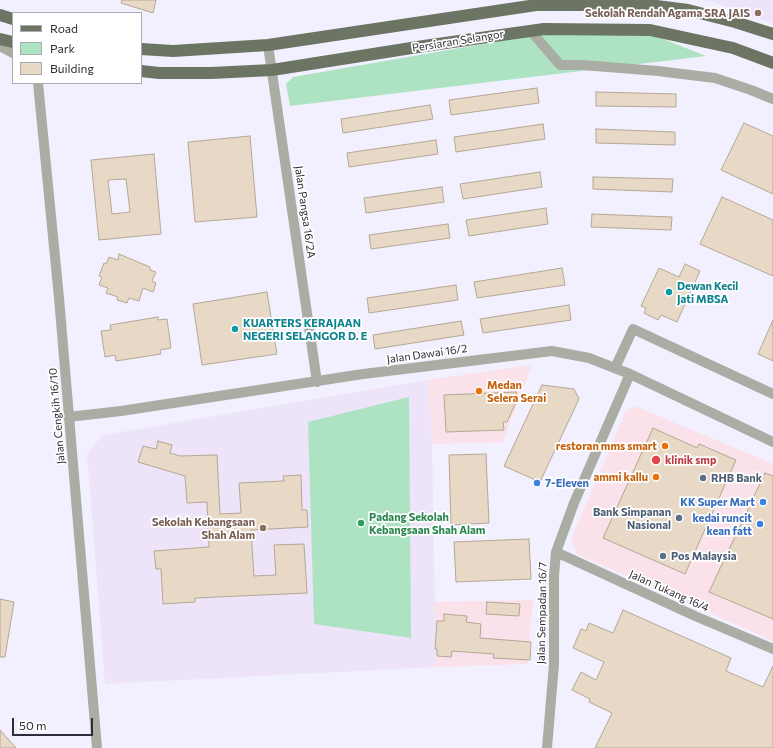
<!DOCTYPE html>
<style>
body{margin:0}
#map{position:relative;width:773px;height:748px;overflow:hidden;background:#f2f0fe;font-family:Commissioner,sans-serif}
canvas{display:block}
.legend{position:absolute;left:12px;top:12px;width:130px;height:72px;box-sizing:border-box;background:#fff;border:1px solid #ababae;margin:0;padding:5px 7px;list-style:none;font-size:12px;color:#2e2c34}
.legend li{display:flex;align-items:center;gap:8px;height:20px}
.legend b{width:20px;border:1px solid #ababae}
.scale{position:absolute;left:12px;top:718px;width:81px;height:18px;box-sizing:border-box;border:2px solid #2e2c34;border-top:0;padding-left:5px;font-size:12px;line-height:14px;white-space:nowrap;color:#2e2c34;-webkit-text-stroke:3px #fff;paint-order:stroke}
</style>
<div id="map">
<canvas width="773" height="748"></canvas>
<ul class="legend">
<li><b style="height:5px;background:#6c7464"></b>Road</li>
<li><b style="height:11px;background:#ade3c3"></b>Park</li>
<li><b style="height:11px;background:#e8d9c6"></b>Building</li>
</ul>
<div class="scale">50 m</div>
</div>
<script>
const g = document.querySelector('canvas').getContext('2d');
g.lineJoin = 'round';
function fillPath(path, color) { g.fillStyle = color; g.fill(path, 'evenodd'); }
const poly = rows => new Path2D(rows.map(r => 'M' + r).join(''));
function stroke(path, color, width, dash) { g.strokeStyle = color; g.lineWidth = width; g.lineCap = dash ? 'butt' : 'round'; g.setLineDash(dash || []); g.stroke(path); }
function label(font, color, halo, rows, align = 'center') {
  g.font = font + ' Commissioner,sans-serif'; g.lineWidth = 3.5; g.setLineDash([]); g.textBaseline = 'middle'; g.strokeStyle = halo; g.fillStyle = color; for (const [text, x, y, turn = 0] of rows) {
    g.save(); g.translate(x, y); g.rotate((+turn || 0) * Math.PI / 180); g.textAlign = isNaN(turn) ? turn : align; if (halo) g.strokeText(text, 0, 0); g.fillText(text, 0, 0); g.restore();
  }
}
fillPath(poly([
 [532,365,503,442,432,444,428,380],
 [635,406,773,464,773,641,577,554,571,539,626,411],
 [533,600,527,664,436,667,434,602]
]), '#fae1ea');
fillPath(poly([
 [699,0,773,0,773,24,713,2],
 [428,380,432,444,436,667,105,684,87,453,103,435]
]), '#ede4f9');
fillPath(poly([
 [648,33,706,56,290,106,286,84,293,77,540,34],
 [409,397,411,638,314,624,308,422]
]), '#ade3c3');
const building = poly([
 [122,0,156,0,153,13,121,3,122,0],
 [537,88,539,103,451,115,449,100,537,88],
 [596,92,676,94,676,107,596,106,596,92],
 [430,105,433,119,343,133,341,119,430,105],
 [744,123,773,136,773,194,721,170,744,123],
 [543,124,545,139,456,152,454,137,543,124],
 [596,129,675,132,675,145,596,143,596,129],
 [250,136,257,217,195,222,188,142,250,136],
 [436,140,438,154,349,167,347,153,436,140],
 [154,154,161,234,99,240,91,160,154,154],
 [126,179,130,212,112,214,108,180,126,179],
 [540,172,542,187,463,199,460,184,540,172],
 [593,177,673,179,672,192,593,189,593,177],
 [442,187,444,202,366,213,364,198,442,187],
 [722,197,773,220,773,276,700,244,722,197],
 [546,208,548,224,469,236,466,220,546,208],
 [592,214,672,217,671,230,591,227,592,214],
 [448,224,450,238,371,249,369,235,448,224],
 [119,254,150,267,150,270,156,272,152,281,156,283,153,292,143,288,139,301,129,298,127,303,117,300,118,297,106,293,108,288,99,285,102,277,99,276,104,263,106,264,109,257,118,260,119,254],
 [685,264,700,271,677,322,661,315,658,320,644,313,646,308,641,306,659,268,679,277,685,264],
 [562,268,565,285,477,298,474,282,562,268],
 [456,285,458,300,369,313,367,298,456,285],
 [267,292,277,354,202,365,193,304,267,292],
 [569,305,571,320,483,333,480,319,569,305],
 [158,317,158,320,167,319,171,348,160,350,161,354,116,361,115,355,105,357,101,331,111,330,110,325,158,317],
 [773,320,773,361,758,354,773,320],
 [461,321,464,335,375,349,373,335,461,321],
 [542,385,574,389,579,399,540,482,504,466,542,385],
 [516,392,517,400,507,422,503,422,504,430,446,432,444,395,516,392],
 [653,428,697,448,699,444,736,460,685,574,603,538,653,428],
 [158,441,172,445,170,453,180,456,217,455,220,514,241,513,239,483,284,481,283,476,301,475,302,510,307,510,308,527,251,530,254,576,276,575,274,545,304,544,307,593,195,598,195,602,163,604,161,569,156,569,154,551,209,547,207,502,187,503,185,476,138,462,143,446,156,449,158,441],
 [486,454,489,523,451,525,449,455,486,454],
 [765,473,773,476,773,619,709,592,765,473],
 [529,539,531,579,456,582,454,542,529,539],
 [0,599,14,602,5,657,0,657,0,599],
 [487,602,520,604,519,616,486,614,487,602],
 [623,610,731,658,726,671,763,687,773,666,773,748,595,748,612,713,589,702,590,699,572,690,581,672,596,680,604,662,573,648,581,629,586,631,589,623,613,633,623,610],
 [444,614,467,616,466,622,481,624,480,638,531,642,530,660,493,658,494,654,452,651,451,657,437,656,437,649,435,649,437,621,444,621,444,614],
 [0,730,16,748,0,748,0,730]
]);
fillPath(building, '#e8d9c6');
stroke(building, '#b4a794', 1);
stroke(poly([
 [530,30,560,65,582,65,658,71,715,78,751,90,773,99],
 [268,45,317,382],
 [0,46,13,53],
 [38,83,59,298,97,748],
 [615,368,633,329,773,394],
 [68,417,121,411,363,374,552,351,589,358,630,374,773,442],
 [556,552,695,616,773,649],
 [547,748,554,664,554,576,556,552,574,503,630,374]
]), '#a9ada4', 10);
stroke(poly([
 [0,15,13,19],
 [0,39,13,42],
 [141,49,173,51,268,45,536,5,649,5,688,10,735,22,773,34],
 [141,71,159,73,211,73,272,70,424,46,544,29,650,30,733,48,773,63]
]), '#6c7464', 12);
for (const [x, y, r, color] of [
 [758,13,4,"#8d6e63"],
 [669,292,4,"#0f9aa8"],
 [235,329,4,"#0f9aa8"],
 [479,391,4,"#e8710a"],
 [665,446,4,"#e8710a"],
 [656,460,5,"#e0444e"],
 [656,477,4,"#e8710a"],
 [703,478,4,"#5c6f8a"],
 [537,483,4,"#3f7fe0"],
 [763,502,4,"#3f7fe0"],
 [679,518,4,"#5c6f8a"],
 [361,523,4,"#2e9e5b"],
 [760,524,4,"#3f7fe0"],
 [263,528,4,"#8d6e63"],
 [663,556,4,"#5c6f8a"]
]) { const dot = new Path2D(); dot.arc(x, y, r, 0, 2 * Math.PI); g.fillStyle = color; g.fill(dot); stroke(dot, '#fff', 1.5); }
label('bold 11px', '#785e54', '#fff', [
 ["Sekolah Rendah Agama SRA JAIS",750,13],
 ["Sekolah Kebangsaan",255,522],
 ["Shah Alam",255,535]
], 'right');
label('11px', '#2e2c34', '#fff', [
 ["Persiaran Selangor",458,41,-9],
 ["Jalan Pangsa 16/2A",305,212,82],
 ["Jalan Dawai 16/2",427,354,-8],
 ["Jalan Cengkih 16/10",57,416,-95],
 ["Jalan Tukang 16/4",669,591,24],
 ["Jalan Sempadan 16/7",542,613,-89]
]);
label('bold 11px', '#0d838f', '#fff', [
 ["Dewan Kecil",677,286],
 ["Jati MBSA",677,299],
 ["KUARTERS KERAJAAN",243,323],
 ["NEGERI SELANGOR D. E",243,336]
], 'left');
label('bold 11px', '#c56008', '#fff', [
 ["Medan",487,385,"left"],
 ["Selera Serai",487,398,"left"],
 ["restoran mms smart",657,446],
 ["ammi kallu",648,477]
], 'right');
label('bold 11px', '#be3a42', '#fff', [
 ["klinik smp",665,460]
], 'left');
label('bold 11px', '#4e5e75', '#fff', [
 ["RHB Bank",711,478],
 ["Bank Simpanan",671,512,"right"],
 ["Nasional",671,525,"right"],
 ["Pos Malaysia",671,556]
], 'left');
label('bold 11px', '#366cbe', '#fff', [
 ["7-Eleven",545,483,"left"],
 ["KK Super Mart",755,502],
 ["kedai runcit",752,518],
 ["kean fatt",752,531]
], 'right');
label('bold 11px', '#27864d', '#fff', [
 ["Padang Sekolah",369,517],
 ["Kebangsaan Shah Alam",369,530]
], 'left');
</script>
